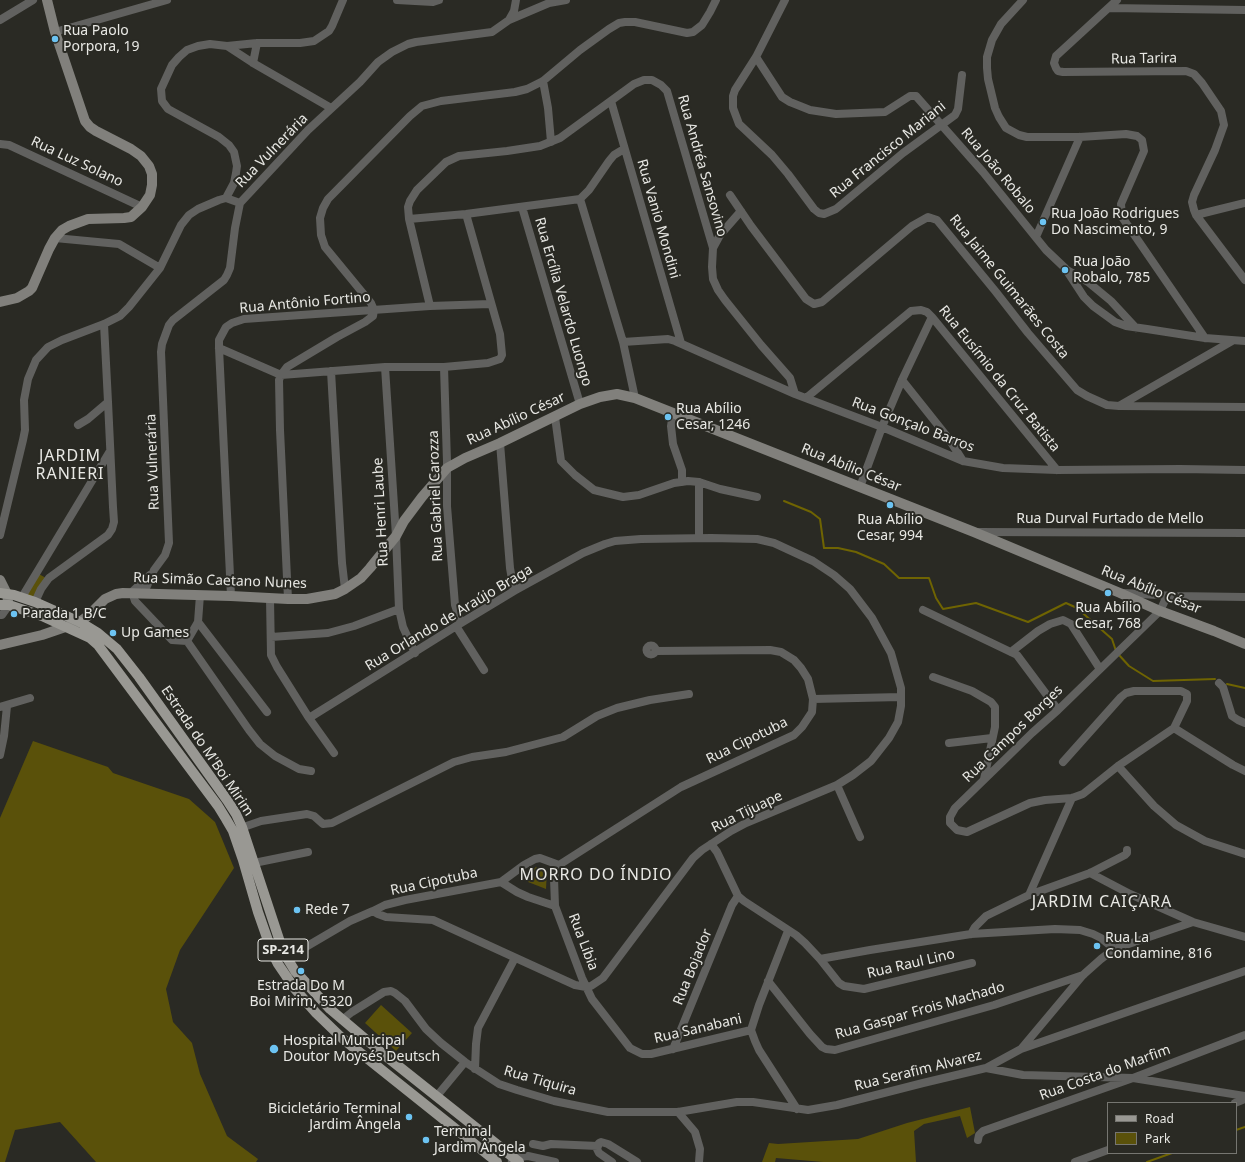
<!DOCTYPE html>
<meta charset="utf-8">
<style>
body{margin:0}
#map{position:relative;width:1245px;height:1162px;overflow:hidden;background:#2a2a24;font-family:"Noto Sans",sans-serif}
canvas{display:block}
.legend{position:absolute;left:1107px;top:1102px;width:130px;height:52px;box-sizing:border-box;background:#2a2a24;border:1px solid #767671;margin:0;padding:5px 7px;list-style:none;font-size:12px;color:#e8e8e4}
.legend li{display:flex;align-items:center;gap:8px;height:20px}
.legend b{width:20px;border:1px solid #767671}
</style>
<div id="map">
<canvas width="1245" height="1162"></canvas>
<ul class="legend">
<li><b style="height:5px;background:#999893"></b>Road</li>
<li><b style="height:11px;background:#5a510a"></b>Park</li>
</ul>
</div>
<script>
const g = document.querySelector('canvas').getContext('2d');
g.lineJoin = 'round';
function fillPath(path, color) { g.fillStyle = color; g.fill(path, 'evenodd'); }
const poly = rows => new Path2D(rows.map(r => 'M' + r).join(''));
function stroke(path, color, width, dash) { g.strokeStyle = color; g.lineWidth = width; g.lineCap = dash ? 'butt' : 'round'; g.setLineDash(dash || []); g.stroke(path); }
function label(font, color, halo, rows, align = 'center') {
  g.font = font + ' "Noto Sans",sans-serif'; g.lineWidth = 4; g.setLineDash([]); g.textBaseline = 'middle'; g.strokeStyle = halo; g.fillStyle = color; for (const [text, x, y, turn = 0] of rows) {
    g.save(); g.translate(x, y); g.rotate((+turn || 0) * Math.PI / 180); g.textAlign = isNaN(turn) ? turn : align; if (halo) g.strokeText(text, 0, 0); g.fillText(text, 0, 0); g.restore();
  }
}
fillPath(poly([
 [37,573,46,578,35,598,26,595],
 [33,741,108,767,113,773,189,799,215,822,234,868,180,950,166,989,173,1022,192,1043,200,1074,227,1136,258,1159,256,1162,96,1162,60,1122,15,1130,5,1162,0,1162,0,818],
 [536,867,547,870,546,889,523,880,523,879,530,872],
 [381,1005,412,1033,396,1051,365,1023],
 [970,1107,975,1133,967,1138,960,1116,924,1124,914,1131,916,1162,823,1162,776,1158,775,1162,762,1162,769,1143,778,1144,858,1139,907,1123]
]), '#5a510a');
stroke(poly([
 [784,501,811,512,820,519,824,548,838,548,856,552,884,564,899,578,929,578,936,598,943,609,976,603,1028,622,1066,603,1077,608,1112,639,1116,651],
 [1119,655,1129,666,1153,681,1215,679],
 [1227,684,1245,688],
 [1236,1130,1245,1127],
 [1147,1162,1172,1153]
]), '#6f6402', 2);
stroke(poly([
 [397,0,433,2,439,0],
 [785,0,756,57,735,90,733,96,733,108,739,124,772,155,788,174,814,209,819,213,824,214,836,209,903,153,955,115,958,109,962,75],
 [1023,0,1001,24,992,40,987,57,987,68,988,79,995,108,999,117,1006,128,1019,135,1027,137,1080,137,1126,134,1137,136,1142,140,1144,151,1121,204,1122,217,1205,338],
 [1117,0,1056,56,1054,63,1056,68,1058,71,1063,72,1186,71,1194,74,1202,83,1221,111,1224,125,1215,150,1194,195,1192,202,1194,210,1196,215,1245,280],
 [1109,8,1245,10],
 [0,20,33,0],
 [509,20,549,3,566,0],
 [55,32,167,0],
 [227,46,257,43,300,43,314,41,329,31,332,26,343,0],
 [756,57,782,97,790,102,810,110,836,114,885,112,910,96,916,96,983,172,1046,250,1065,268,1084,297,1093,306,1115,322,1126,326,1147,329,1205,338,1245,341],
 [253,63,257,43],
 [543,81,548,108,551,142],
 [611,101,681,343],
 [0,144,9,145,142,207],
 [730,195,751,226,806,299,814,304,822,302,912,226,928,217,937,220,996,292,1028,333,1077,390,1087,396,1107,405,1119,406,1232,341],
 [226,198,234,183,236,173,237,166,234,152,229,145,219,137,168,109,162,101,161,89,172,65,179,57,187,50,198,46,210,44,227,46,253,63,331,108],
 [580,199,623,342,635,398],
 [522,207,580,404],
 [741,211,720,235,713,248,712,267,713,279,718,290,725,300,761,345,790,378,795,394],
 [1196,215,1245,203],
 [409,219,466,214,580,199,589,190,609,161,614,155,624,149],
 [1036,237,1080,137],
 [55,238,119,244,160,268],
 [1067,270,1088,282,1111,301,1136,328],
 [430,306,409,219,408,207,410,201,417,190,446,162,459,156,507,151,540,146,560,138,634,84,644,80,652,80,661,85,667,91,713,248],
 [623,342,668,339,675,341,795,394,882,427,963,461,1003,468,1057,470,1180,469,1245,470],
 [219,348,281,375,385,367,444,367,488,363,500,359,502,355,500,334,466,214],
 [385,367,396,536,399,609,403,627,415,653],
 [444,367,447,462,447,506,455,605,461,623],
 [331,371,342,563,345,589],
 [902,380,949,439,963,461],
 [806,398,911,311,921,310,927,312,932,317,1057,470],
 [1120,406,1245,407],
 [673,413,671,426,673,444,682,470,682,482],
 [555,417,561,461,575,475,594,490,623,497,639,495,674,483,688,481,699,482,699,538],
 [78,425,88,419,108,402,104,324],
 [500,443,510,568,514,591],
 [699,482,720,489,757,497],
 [860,487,882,427,902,380,932,317],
 [978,532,1245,533],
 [0,535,23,440,25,430,24,400,28,379,36,360,48,347,62,340,104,324,120,316,129,307,160,268,181,225,189,215,198,209,219,200,226,198,240,203],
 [150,575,132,592,135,601,172,640,187,641],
 [144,593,154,570,165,555,169,543,161,352,162,344,169,325,173,320,224,280,227,275,230,268,235,228,240,203,308,130,360,82,378,62,392,52,408,44,416,42,492,32,509,20,514,11,516,0],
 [1124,593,1174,596,1245,597],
 [200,595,198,622,267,712],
 [231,596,219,348,219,340,226,327,232,323,244,319,430,306,490,304],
 [22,597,110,451],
 [270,599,271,655,277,667,309,718,334,753],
 [288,599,280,430,279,380,281,375,287,367,337,337,365,322,373,316,374,310,371,303,325,247,321,235,320,218,323,208,328,199,410,116,422,106,441,101,515,92,527,89,543,81,580,50,609,29,619,23,625,22,635,22,687,33,693,32,702,25,710,12,716,0],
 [35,602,41,589,49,578,108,535,112,529,114,522,113,507,108,402],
 [923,610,1017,655,1058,710],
 [0,615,2,615,9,605],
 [198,622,187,641,249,730,260,744,275,756,299,769,311,771],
 [456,626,484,670],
 [271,637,328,633,354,626,399,609],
 '646.5 650a4.5 4.5 0 1 1 9 0a4.5 4.5 0 1 1-9 0Z',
 [656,651,770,650,781,652,794,660,801,668,808,679,813,699,812,712,802,727,794,735,681,787,559,865,555,872,554,878,555,906,582,978,592,999,630,1048,642,1054,651,1054,751,1030],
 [1011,652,1038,631,1050,624,1063,620,1071,624,1100,669],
 [933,677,972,691,991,702,995,707,995,727,984,779],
 [1219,683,1223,687,1232,716,1238,720,1245,723],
 [813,699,901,697],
 [0,707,30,698],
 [1174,728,1233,765,1245,771],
 [949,743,992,738],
 [0,755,4,736,7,706],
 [1063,762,1121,697,1126,693,1134,691,1181,691,1187,694,1187,701,1174,728,1118,766,1083,794,1072,798,1045,800,1030,803,967,832,957,830,950,823,950,817,955,808,1032,733,1058,710,1160,611,1167,596],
 [1118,766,1154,806,1176,825,1205,841,1245,854],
 [837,785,860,837],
 [238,829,261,821,307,814,314,816,323,824,332,823,454,762,472,757,506,752,563,737,597,716,617,708,650,700,689,694],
 [711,844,717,852,738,896,744,901,796,935,805,943,820,959,870,950,971,934,1055,929,1080,930,1093,934,1101,938,1114,949],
 [254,863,308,852],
 [1090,873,1130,894,1193,922,1245,937],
 [501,882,524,865,535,859,540,858,559,865],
 [1029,895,1072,798],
 [373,911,385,905,405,900,501,882,517,892,528,897,555,906],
 [788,931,759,1005,751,1030,755,1041,759,1050,797,1109],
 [971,934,975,927,986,916,1029,895,1090,873,1125,855,1127,853,1127,850],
 [287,958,350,921,373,911,378,914,386,917,433,920,575,985,586,987,591,986,603,978,693,858,702,850,731,831,746,823,837,785,853,775,871,761,889,738,898,722,901,706,901,688,891,653,872,618,850,589,834,575,813,561,774,543,757,539,711,538,641,539,615,541,605,544,583,553,514,591,461,623,309,718],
 [820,959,839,983,844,986,864,989,972,963],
 [768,981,810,1034,822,1047,826,1049,835,1050,994,1005,1083,975],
 [342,1020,352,1012,384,992,391,991,395,993,405,1001,426,1029,441,1043,465,1062,499,1084,517,1090,554,1101,608,1112,678,1112,737,1102,753,1102,808,1110,837,1105,923,1083,986,1068,1021,1049,1245,971],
 [673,1049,732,905,738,896],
 [1021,1049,1083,975,1101,959,1114,949,1193,922],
 [986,1068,1023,1075,1133,1078,1245,1096],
 [475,1069,476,1044,478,1028,515,958],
 [436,1097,465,1062],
 [1235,1103,1245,1099],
 [678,1112,695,1132,700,1149,699,1162],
 [978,1140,979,1135,983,1131,1133,1078,1245,1035],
 [533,1144,543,1146,551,1144,598,1146],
 [512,1161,514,1159,520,1157,528,1156,555,1162],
 [612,1162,599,1153,597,1149,599,1143,601,1142,608,1144,637,1162],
 [1075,1162,1108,1150]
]), '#61615f', 8);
stroke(poly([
 [0,302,17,298,29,291,32,288,49,249,55,238,62,230,69,226,88,219,124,218,131,217,142,207,150,195,152,185,152,174,149,166,141,156,131,149,96,131,90,127,85,121,55,32,47,0],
 [0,580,7,594,8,601],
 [0,645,42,635,80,622,89,615,105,599,116,594,123,593,231,596,288,599,307,599,335,594,345,589,361,578,370,568,396,536,404,521,422,497,447,468,465,458,500,443,580,404,600,397,617,394,635,398,860,487,974,532,1120,593,1160,611,1214,631,1245,644]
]), '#81807c', 10);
stroke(poly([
 [0,593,14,595,35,602,80,622,98,633,117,649,139,677,227,800,236,814,242,827,280,942,287,958,295,971,330,1009,382,1053,519,1162],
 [0,605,9,605,42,616,90,638,98,645,218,806,226,819,233,831,243,860,258,912,272,952,278,964,295,989,316,1013,343,1039,497,1162]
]), '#999893', 10);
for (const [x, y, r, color] of [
 [55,39,4,"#6cc3f2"],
 [1043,222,4,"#6cc3f2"],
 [1065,270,4,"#6cc3f2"],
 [668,417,4,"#6cc3f2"],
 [890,505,4,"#6cc3f2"],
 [1108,593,4,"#6cc3f2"],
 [14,614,4,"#6cc3f2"],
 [113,633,4,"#6cc3f2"],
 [297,910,4,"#6cc3f2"],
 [1097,946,4,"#6cc3f2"],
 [301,971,4,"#6cc3f2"],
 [274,1049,5,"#6cc3f2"],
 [409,1117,4,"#6cc3f2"],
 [426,1140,4,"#6cc3f2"]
]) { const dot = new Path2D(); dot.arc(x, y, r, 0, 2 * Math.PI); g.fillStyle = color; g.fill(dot); stroke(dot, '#2a2a24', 1.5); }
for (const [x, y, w] of [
 [283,950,50]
]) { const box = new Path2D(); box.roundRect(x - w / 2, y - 11, w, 22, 3); g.fillStyle = '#2a2a24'; g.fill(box); stroke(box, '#e8e8e4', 1); }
label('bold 13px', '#e8e8e4', null, [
 ["SP-214",283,950]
]);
label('14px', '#e8e8e4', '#2a2a24', [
 ["Rua Paolo",63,31],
 ["Porpora, 19",63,47],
 ["Rua João Rodrigues",1051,214],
 ["Do Nascimento, 9",1051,230],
 ["Rua João",1073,262],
 ["Robalo, 785",1073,278],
 ["Rua Abílio",676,409],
 ["Cesar, 1246",676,425],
 ["Rua Abílio",890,520,"center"],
 ["Cesar, 994",890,536,"center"],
 ["Rua Abílio",1108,608,"center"],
 ["Cesar, 768",1108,624,"center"],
 ["Parada 1 B/C",22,614],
 ["Up Games",121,633],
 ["Rede 7",305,910],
 ["Rua La",1105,938],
 ["Condamine, 816",1105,954],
 ["Estrada Do M",301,986,"center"],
 ["Boi Mirim, 5320",301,1002,"center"],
 ["Hospital Municipal",283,1041],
 ["Doutor Moysés Deutsch",283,1057],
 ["Bicicletário Terminal",401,1109,"right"],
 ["Jardim Ângela",401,1125,"right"],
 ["Terminal",434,1132],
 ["Jardim Ângela",434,1148]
], 'left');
label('14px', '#e8e8e4', '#2a2a24', [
 ["Rua Tarira",1144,59,-1],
 ["Rua Francisco Mariani",888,150,-39],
 ["Rua Vulnerária",272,151,-46],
 ["Rua Luz Solano",77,162,25],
 ["Rua Andréa Sansovino",702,166,74],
 ["Rua João Robalo",998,171,50],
 ["Rua Vanio Mondini",658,219,74],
 ["Rua Jaime Guimarães Costa",1009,287,51],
 ["Rua Ercília Velardo Luongo",563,302,74],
 ["Rua Antônio Fortino",305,303,-5],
 ["Rua Eusímio da Cruz Batista",999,379,51],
 ["Rua Abílio César",516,419,-25],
 ["Rua Gonçalo Barros",913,425,21],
 ["Rua Vulnerária",153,462,-92],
 ["Rua Abílio César",851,468,22],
 ["Rua Gabriel Carozza",436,496,-92],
 ["Rua Henri Laube",381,512,-93],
 ["Rua Durval Furtado de Mello",1110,519],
 ["Rua Simão Caetano Nunes",220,581,2],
 ["Rua Abílio César",1151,590,22],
 ["Rua Orlando de Araújo Braga",449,618,-31],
 ["Rua Campos Borges",1013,734,-44],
 ["Rua Cipotuba",747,741,-26],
 ["Estrada do M'Boi Mirim",207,751,56],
 ["Rua Tijuape",747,812,-26],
 ["Rua Cipotuba",434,882,-12],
 ["Rua Líbia",583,942,69],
 ["Rua Raul Lino",911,964,-13],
 ["Rua Bojador",693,967,-68],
 ["Rua Gaspar Frois Machado",920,1011,-16],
 ["Rua Sanabani",698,1029,-13],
 ["Rua Serafim Alvarez",918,1071,-14],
 ["Rua Costa do Marfim",1105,1073,-20],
 ["Rua Tiquira",540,1081,16]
]);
g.letterSpacing = '1px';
label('16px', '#e8e8e4', '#2a2a24', [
 ["JARDIM",70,456],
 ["RANIERI",70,474],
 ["MORRO DO ÍNDIO",596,875],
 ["JARDIM CAIÇARA",1102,902]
]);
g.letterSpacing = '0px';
</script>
